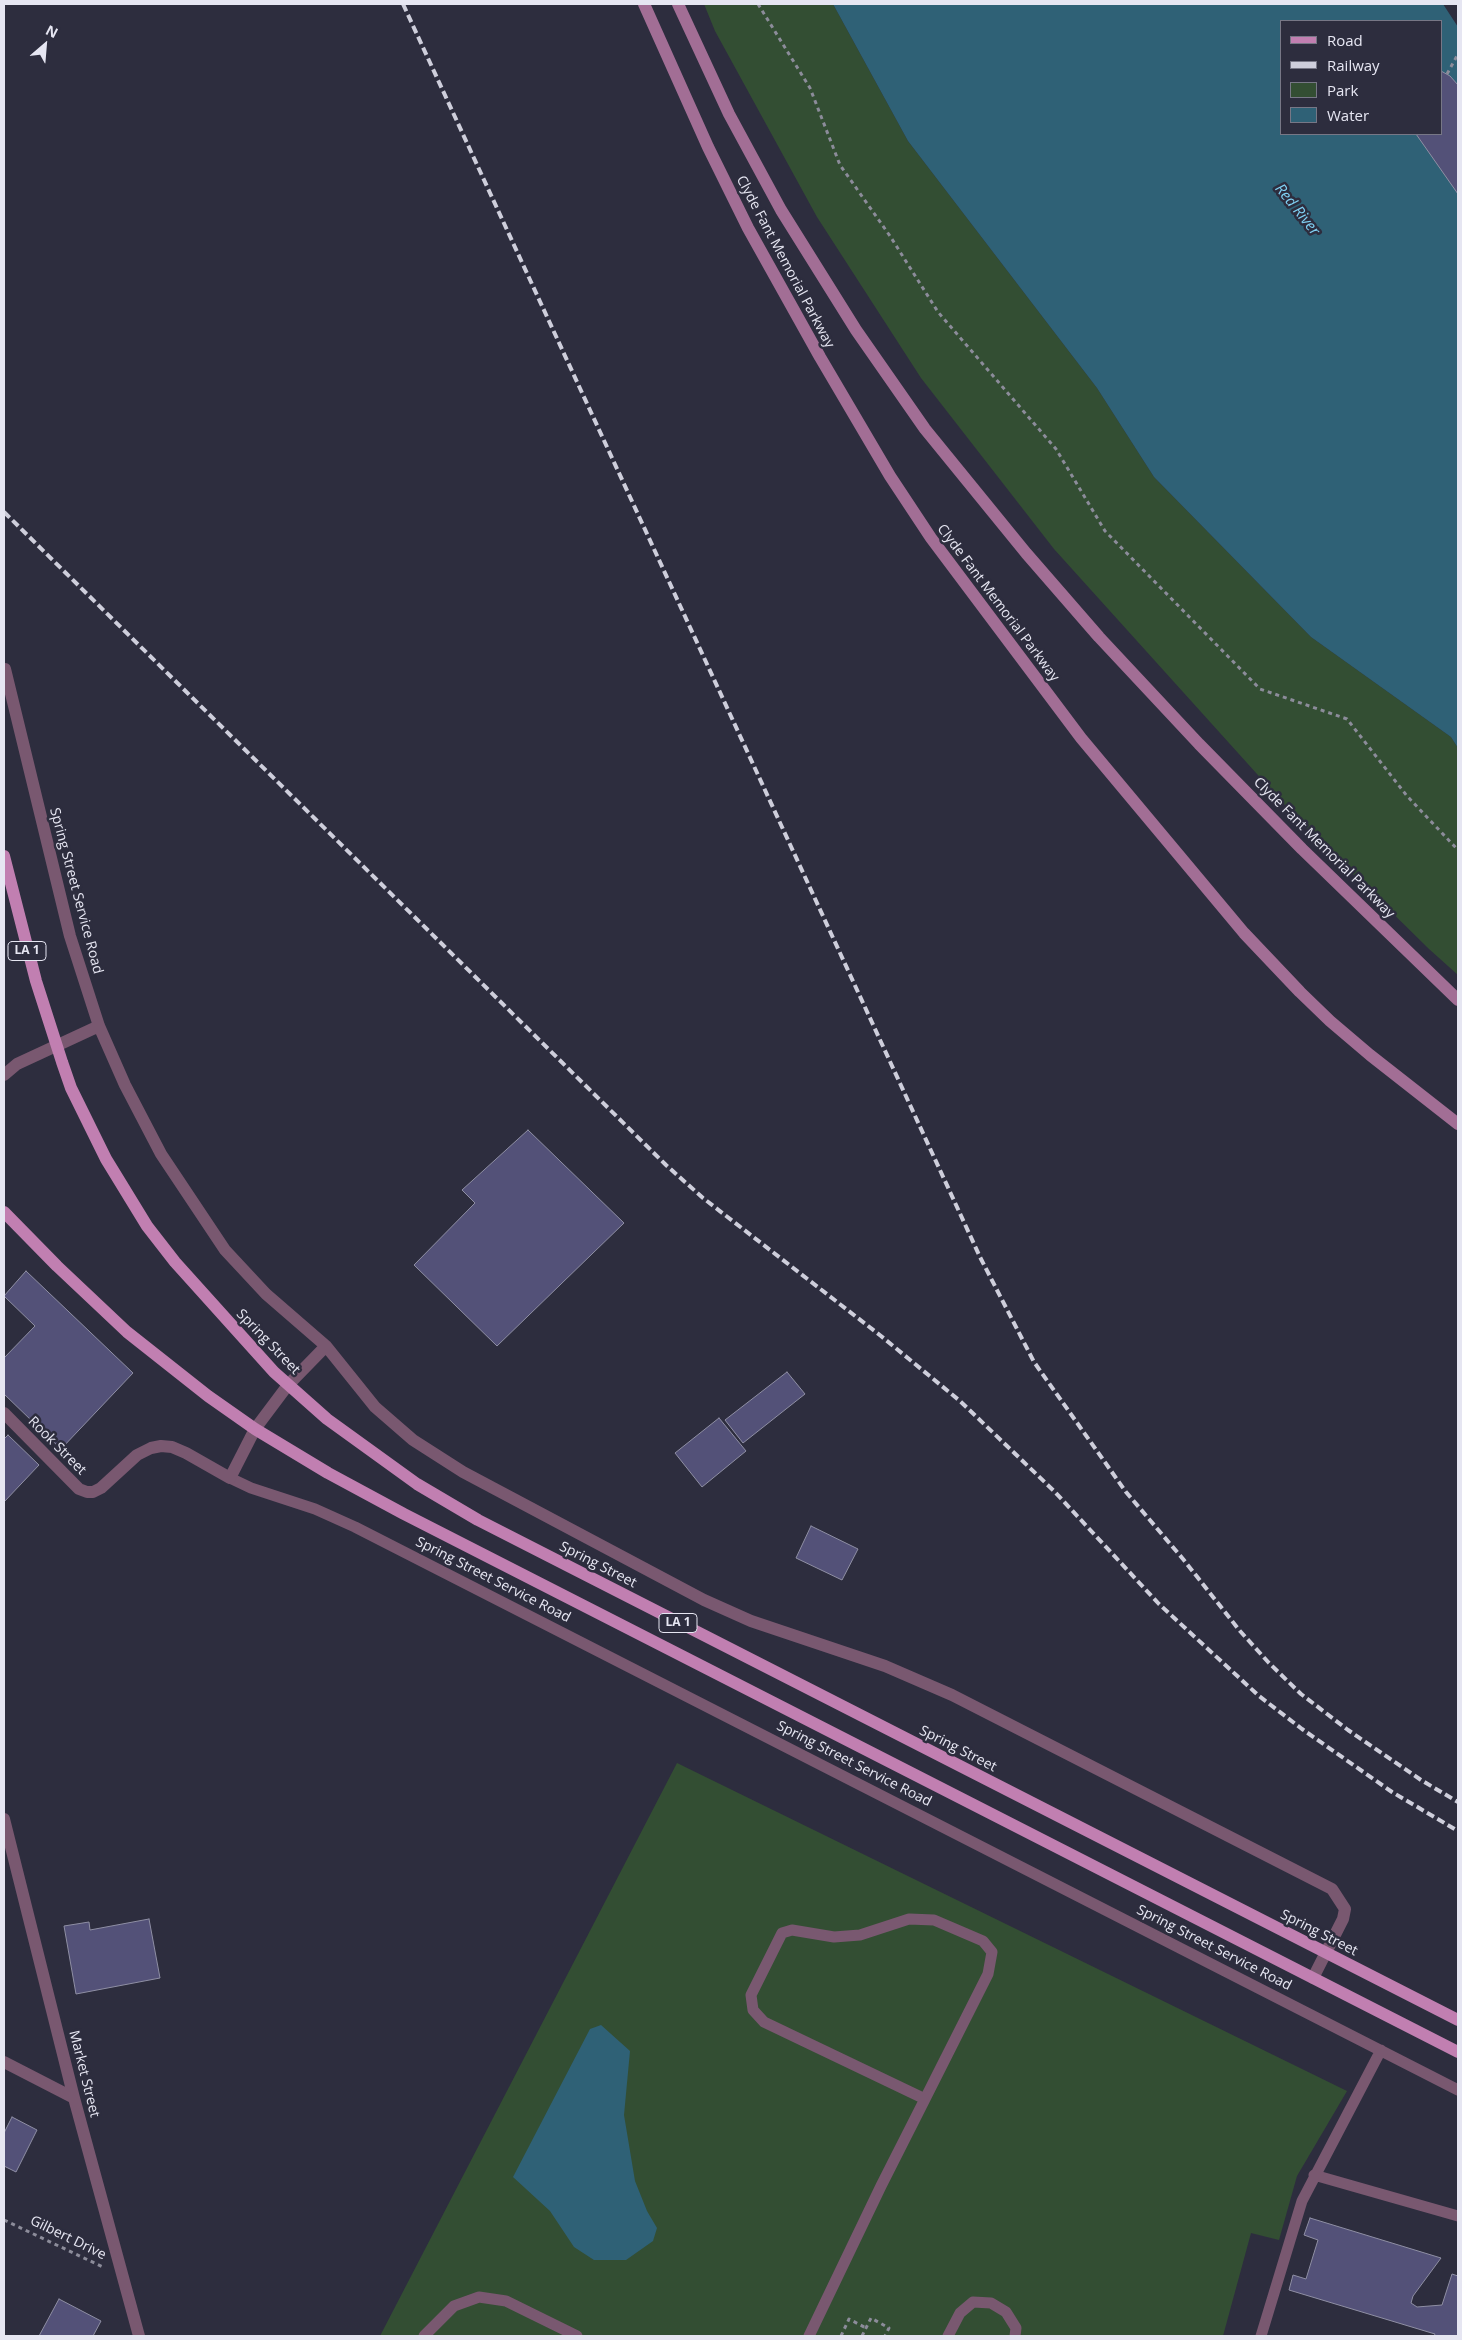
<!DOCTYPE html>
<style>
body{margin:0}
#map{position:relative;width:1462px;height:2340px;overflow:hidden;background:#2d2d3e;font-family:"Open Sans",sans-serif}
canvas{display:block}
.frame{position:absolute;inset:0;border:5px solid #e6e6f2;pointer-events:none}
.legend{position:absolute;left:1280px;top:20px;width:162px;height:115px;box-sizing:border-box;background:#2d2d3e;border:1px solid #777786;margin:0;padding:6px 9px;list-style:none;font-size:15px;color:#e6e6f2}
.legend li{display:flex;align-items:center;gap:10px;height:25px}
.legend b{width:25px;border:1px solid #777786}
.north{position:absolute;left:20px;top:20px;width:50px;height:50px;-webkit-text-stroke:4px #2d2d3e;paint-order:stroke;rotate:27deg;font-size:14px;font-weight:700;line-height:20px;text-align:center;color:#e6e6f2}
.north::after{content:'';display:block;margin:auto;width:18px;height:22px;background:#e6e6f2;clip-path:polygon(50% 0,100% 100%,50% 72%,0 100%)}
</style>
<div id="map">
<canvas width="1462" height="2340"></canvas>
<div class="frame"></div>
<ul class="legend">
<li><b style="height:6px;background:#c17fb1"></b>Road</li>
<li><b style="height:6px;background:#cecedb"></b>Railway</li>
<li><b style="height:14px;background:#334e33"></b>Park</li>
<li><b style="height:14px;background:#2f6176"></b>Water</li>
</ul>
<div class="north">N</div>
</div>
<script>
const g = document.querySelector('canvas').getContext('2d');
g.lineJoin = 'round';
function fillPath(path, color) { g.fillStyle = color; g.fill(path, 'evenodd'); }
const poly = rows => new Path2D(rows.map(r => 'M' + r).join(''));
function stroke(path, color, width, dash) { g.strokeStyle = color; g.lineWidth = width; g.lineCap = dash ? 'butt' : 'round'; g.setLineDash(dash || []); g.stroke(path); }
function label(font, color, halo, rows, align = 'center') {
  g.font = font + ' "Open Sans",sans-serif'; g.lineWidth = 5; g.setLineDash([]); g.textBaseline = 'middle'; g.strokeStyle = halo; g.fillStyle = color; for (const [text, x, y, turn = 0] of rows) {
    g.save(); g.translate(x, y); g.rotate((+turn || 0) * Math.PI / 180); g.textAlign = isNaN(turn) ? turn : align; if (halo) g.strokeText(text, 0, 0); g.fillText(text, 0, 0); g.restore();
  }
}
fillPath(poly([
 [704,4,833,4,908,141,1097,388,1154,477,1311,637,1451,737,1458,748,1458,975,1429,949,1303,825,1054,549,921,378,817,217,715,31],
 [677,1763,1347,2091,1297,2176,1279,2240,1251,2233,1223,2336,380,2336]
]), '#334e33');
fillPath(poly([
 [833,4,1443,4,1458,27,1458,748,1451,737,1311,637,1154,477,1097,388,908,141],
 [1281,21,1441,21,1441,134,1281,134],
 [601,2025,630,2051,624,2115,635,2181,647,2211,657,2228,653,2241,626,2260,594,2260,574,2247,550,2211,513,2177,590,2029]
]), '#2f6176');
const building = poly([
 [1441,71,1450,76,1458,85,1458,194,1416,134,1441,134,1441,71],
 [528,1130,624,1223,497,1346,414,1265,475,1203,462,1190,528,1130],
 [26,1271,133,1373,61,1449,4,1394,4,1358,35,1326,4,1296,26,1271],
 [787,1372,805,1394,743,1443,725,1420,787,1372],
 [719,1418,746,1451,702,1487,675,1453,719,1418],
 [8,1435,39,1465,4,1502,4,1439,8,1435],
 [811,1526,858,1549,842,1580,796,1558,811,1526],
 [149,1919,160,1978,76,1994,64,1926,89,1922,90,1930,149,1919],
 [12,2117,37,2130,16,2172,4,2166,4,2133,12,2117],
 [1310,2218,1441,2258,1413,2296,1411,2303,1417,2307,1442,2305,1452,2274,1458,2276,1458,2336,1434,2336,1435,2334,1289,2290,1293,2275,1306,2279,1318,2240,1304,2235,1310,2218],
 [59,2299,101,2321,93,2336,39,2336,59,2299]
]);
fillPath(building, '#535178');
stroke(building, '#8f8fa4', 1);
stroke(poly([
 [758,4,810,88,840,165,890,236,938,312,1056,449,1105,531,1260,689,1347,719,1407,796,1458,850],
 [1447,74,1458,54],
 [4,2220,105,2268],
 [841,2336,849,2319,866,2328],
 [862,2336,871,2318,889,2328,885,2336]
]), '#8c8c9a', 3, [4, 4]);
stroke(poly([
 [230,1478,251,1488,315,1509,355,1527,1458,2090],
 [1314,2175,1458,2216],
 [424,2336,454,2306,479,2297,506,2301,577,2336],
 [809,2336,881,2186,925,2099,988,1974,992,1952,983,1941,934,1920,909,1919,860,1935,834,1937,792,1930,782,1933,751,1995,753,2010,764,2022,925,2099],
 [948,2336,960,2313,973,2302,991,2303,1006,2312,1016,2328,1015,2336],
 [1261,2336,1302,2201,1381,2050]
]), '#795870', 11);
stroke(poly([
 [5,669,70,936,99,1026,125,1085,161,1154,225,1250,266,1294,326,1346,375,1407,413,1440,463,1472,704,1600,751,1621,885,1666,952,1695,1332,1889,1345,1909,1343,1919,1313,1978],
 [4,1075,17,1064,99,1026],
 [4,1413,79,1489,87,1492,93,1492,101,1488,137,1455,151,1448,161,1446,172,1447,186,1453,230,1478,255,1429,288,1385,326,1346],
 [4,1819,74,2098,139,2336],
 [4,2062,74,2098]
]), '#795870', 12);
stroke(poly([
 [644,4,708,147,748,228,820,357,890,476,931,538,1081,738,1244,933,1300,992,1330,1021,1370,1055,1458,1124],
 [678,4,729,114,781,210,856,330,925,429,1026,553,1099,637,1199,744,1302,849,1458,1000]
]), '#a26e95', 12);
stroke(poly([
 [4,856,36,981,62,1062,71,1088,106,1159,147,1226,175,1262,274,1372,327,1419,417,1484,478,1520,1458,2020],
 [4,1212,57,1266,127,1332,208,1396,255,1429,328,1473,404,1514,1458,2052]
]), '#c17fb1', 12);
stroke(poly([
 [403,4,980,1257,1034,1362,1126,1492,1183,1559,1240,1631,1269,1663,1301,1694,1348,1730,1421,1780,1458,1802],
 [4,512,666,1165,703,1198,881,1336,960,1401,1054,1491,1159,1604,1259,1696,1302,1729,1392,1792,1458,1831]
]), '#cecedb', 4, [8, 4]);
for (const [x, y, w] of [
 [27,951,38],
 [678,1623,38]
]) { const box = new Path2D(); box.roundRect(x - w / 2, y - 9.5, w, 19, 4); g.fillStyle = '#2d2d3e'; g.fill(box); stroke(box, '#e6e6f2', 1); }
label('bold 12px', '#e6e6f2', null, [
 ["LA 1",27,951],
 ["LA 1",678,1623]
]);
label('14px', '#e6e6f2', '#2d2d3e', [
 ["Clyde Fant Memorial Parkway",785,262,62],
 ["Clyde Fant Memorial Parkway",998,603,53],
 ["Clyde Fant Memorial Parkway",1324,848,45],
 ["Spring Street Service Road",76,891,75],
 ["Spring Street",268,1342,46],
 ["Rook Street",57,1446,45],
 ["Spring Street",598,1565,27],
 ["Spring Street Service Road",493,1580,27],
 ["Spring Street",958,1749,27],
 ["Spring Street Service Road",854,1764,27],
 ["Spring Street",1319,1933,27],
 ["Spring Street Service Road",1214,1948,27],
 ["Market Street",84,2074,76],
 ["Gilbert Drive",68,2238,26]
]);
label('italic 15px', '#7fd0f3', '#2d2d3e', [
 ["Red River",1297,210,51]
]);
</script>
